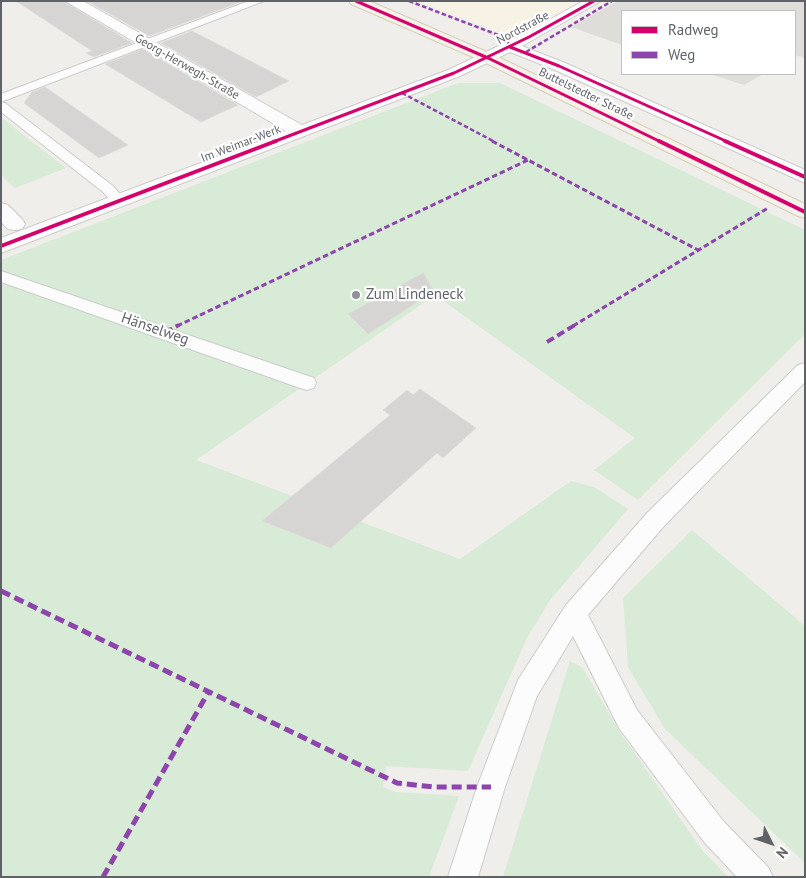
<!DOCTYPE html>
<meta charset="utf-8">
<style>
body{margin:0}
#map{position:relative;width:806px;height:878px;overflow:hidden;background:#efeeea;font-family:"PT Sans",sans-serif}
canvas{display:block}
.frame{position:absolute;inset:0;border:2px solid #5f6368;pointer-events:none}
.legend{position:absolute;left:621px;top:10px;width:175px;height:65px;box-sizing:border-box;background:#fff;border:1px solid #bfc1c3;margin:0;padding:6px 9px;list-style:none;font-size:15px;color:#5f6368}
.legend li{display:flex;align-items:center;gap:10px;height:25px}
.legend b{width:25px;border:1px solid #bfc1c3}
.north{position:absolute;left:746px;top:818px;width:50px;height:50px;-webkit-text-stroke:4px #fff;paint-order:stroke;rotate:131deg;font-size:14px;font-weight:700;line-height:20px;text-align:center;color:#5f6368}
.north::after{content:'';display:block;margin:auto;width:18px;height:22px;background:#5f6368;clip-path:polygon(50% 0,100% 100%,50% 72%,0 100%)}
</style>
<div id="map">
<canvas width="806" height="878"></canvas>
<div class="frame"></div>
<ul class="legend">
<li><b style="height:6px;background:#d6006c"></b>Radweg</li>
<li><b style="height:6px;background:#8e44ad"></b>Weg</li>
</ul>
<div class="north">N</div>
</div>
<script>
const g = document.querySelector('canvas').getContext('2d');
g.lineJoin = 'round';
function fillPath(path, color) { g.fillStyle = color; g.fill(path, 'evenodd'); }
const poly = rows => new Path2D(rows.map(r => 'M' + r).join(''));
function stroke(path, color, width, dash) { g.strokeStyle = color; g.lineWidth = width; g.lineCap = dash ? 'butt' : 'round'; g.setLineDash(dash || []); g.stroke(path); }
function label(font, color, halo, rows, align = 'center') {
  g.font = font + ' "PT Sans",sans-serif'; g.lineWidth = 4.5; g.setLineDash([]); g.textBaseline = 'middle'; g.strokeStyle = halo; g.fillStyle = color; for (const [text, x, y, turn = 0] of rows) {
    g.save(); g.translate(x, y); g.rotate((+turn || 0) * Math.PI / 180); g.textAlign = isNaN(turn) ? turn : align; if (halo) g.strokeText(text, 0, 0); g.fillText(text, 0, 0); g.restore();
  }
}
fillPath(poly([
 [417,1,582,1,514,37]
]), '#f7f3e4');
fillPath(poly([
 [618,1,805,1,805,58,795,55,795,11,622,11,622,45,571,27],
 [710,74,763,74,744,85]
]), '#dfddda');
fillPath(poly([
 [458,83,500,83,805,230,805,334,638,500,594,470,635,438,435,295,196,460,460,559,571,481,594,487,628,509,550,600,527,638,468,771,386,766,383,787,395,792,459,796,429,877,1,877,1,260],
 [1,117,36,145,66,168,15,188,1,175],
 [692,530,805,626,805,863,665,729,628,667,623,598],
 [570,661,583,668,618,729,702,850,728,877,503,877]
]), '#d8ebd6');
const building = poly([
 [16,1,63,1,132,43,94,57,86,53,92,51,16,1],
 [87,1,241,1,241,2,149,36,87,1],
 [192,31,289,81,256,97,161,43,192,31],
 [143,49,238,105,201,122,105,64,143,49],
 [45,87,128,145,99,158,24,103,32,92,45,87],
 [423,273,434,291,368,334,348,314,423,273],
 [420,389,476,428,443,458,437,453,331,548,262,521,390,415,383,410,407,390,413,395,420,389]
]);
fillPath(building, '#d6d5d3');
stroke(building, '#deddd9', 1);
const lane = poly([
 [249,1,264,1,1,102,1,94,249,1],
 [1,102,5,103,113,186,126,201,124,204,114,204,103,192,1,112,1,102],
 [1,271,314,378,316,383,314,388,307,390,300,388,1,282,1,271],
 [805,363,805,382,664,526,588,615,637,710,724,822,768,867,773,877,737,877,704,842,619,728,573,636,537,696,505,787,478,877,448,877,477,787,518,680,566,605,648,512,798,365,805,363]
]);
const street = poly([
 [65,1,83,1,302,125,448,70,524,34,583,1,601,1,522,46,565,63,805,170,805,183,553,69,510,52,460,76,1,253,1,238,286,131,65,1],
 [1,203,8,205,22,219,25,224,22,229,15,230,8,229,1,222,1,203]
]);
const primary = poly([
 [349,1,369,1,494,55,805,204,805,218,798,216,482,61,351,4,349,1]
]);
stroke(lane, '#cbcccc', 2);
stroke(street, '#cbcccc', 2);
stroke(primary, '#d7ceb8', 2);
fillPath(lane, '#fdfcfc');
fillPath(street, '#fdfcfc');
fillPath(primary, '#f4f2e9');
stroke(poly([
 [409,1,506,38,510,47],
 [526,52,612,1],
 [402,93,495,142]
]), '#8e44ad', 2.5, [4.5, 2.5]);
stroke(poly([
 [492,141,698,250],
 [177,326,528,160],
 [573,326,768,208]
]), '#8e44ad', 3, [5.5, 3]);
stroke(poly([
 [165,332,179,325],
 [547,342,575,325]
]), '#8e44ad', 4, [8, 4]);
stroke(poly([
 [1,591,397,783,433,787,491,787],
 [103,877,209,691]
]), '#8e44ad', 5, [10, 5]);
stroke(poly([
 [356,1,488,58,661,142],
 [510,47,559,66,728,142],
 [273,142,454,73,529,37,594,1]
]), '#d6006c', 3);
stroke(poly([
 [659,141,805,212],
 [725,141,805,177],
 [1,246,276,141]
]), '#d6006c', 4);
for (const [x, y, r, color] of [
 [356,295,5,"#919496"]
]) { const dot = new Path2D(); dot.arc(x, y, r, 0, 2 * Math.PI); g.fillStyle = color; g.fill(dot); stroke(dot, '#fff', 2); }
label('12px', '#5f6368', '#fff', [
 ["Nordstraße",523,28,-28],
 ["Georg-Herwegh-Straße",187,67,30],
 ["Buttelstedter Straße",586,94,26],
 ["Im Weimar-Werk",241,144,-21]
]);
label('15px', '#5f6368', '#fff', [
 ["Zum Lindeneck",366,295]
], 'left');
label('15px', '#5f6368', '#fff', [
 ["Hänselweg",155,329,19]
]);
</script>
